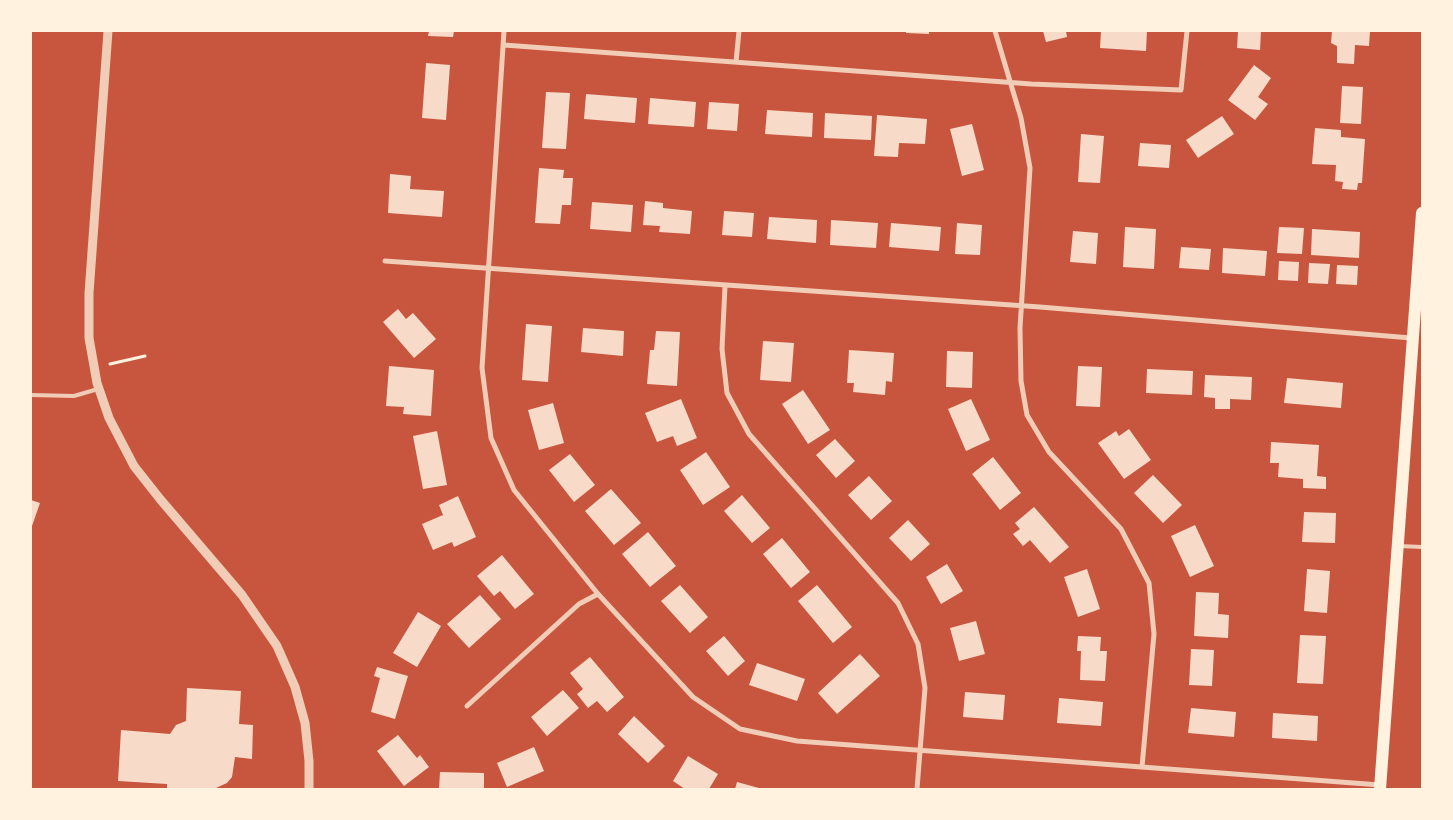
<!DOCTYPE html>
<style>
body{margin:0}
#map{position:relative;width:1453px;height:820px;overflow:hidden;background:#c8553d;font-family:"Sofia Sans Condensed",sans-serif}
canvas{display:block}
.frame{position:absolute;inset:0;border:32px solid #fff3e0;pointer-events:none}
</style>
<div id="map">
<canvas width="1453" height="820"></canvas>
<div class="frame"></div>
</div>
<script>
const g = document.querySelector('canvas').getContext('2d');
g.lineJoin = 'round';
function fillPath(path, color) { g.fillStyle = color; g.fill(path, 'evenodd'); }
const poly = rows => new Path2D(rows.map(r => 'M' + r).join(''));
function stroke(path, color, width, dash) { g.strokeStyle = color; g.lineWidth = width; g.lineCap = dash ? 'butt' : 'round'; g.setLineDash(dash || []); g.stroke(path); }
fillPath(poly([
 [429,31,454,31,453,37,428,36],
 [906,31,929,31,929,34,906,33],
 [1043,31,1066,31,1067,37,1046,42],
 [1101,31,1147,31,1146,51,1100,48],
 [1238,31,1261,31,1260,50,1237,48],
 [1332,31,1370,31,1369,46,1355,45,1354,64,1337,63,1337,46,1331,43],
 [426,63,450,65,446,120,422,118],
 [1254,65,1271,78,1258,97,1268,104,1255,120,1228,100],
 [1342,86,1363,87,1361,124,1340,123],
 [546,92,570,93,566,149,542,148],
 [586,94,637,98,635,123,584,119],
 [650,98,696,102,694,127,648,124],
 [709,102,739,104,737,131,707,129],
 [767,110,813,113,812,137,765,134],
 [825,113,872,116,871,140,824,138],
 [877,115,927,119,925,144,899,143,898,157,874,156],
 [1222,116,1234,134,1198,158,1186,140],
 [972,124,984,170,962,176,950,129],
 [1315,128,1341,130,1341,137,1365,139,1362,183,1358,183,1357,190,1342,189,1343,182,1335,181,1336,165,1312,164],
 [1081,134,1104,136,1100,183,1078,182],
 [1140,143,1171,145,1169,168,1138,166],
 [539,168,564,170,563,178,573,178,571,205,562,205,560,224,535,223],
 [390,174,411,176,410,189,444,191,442,217,388,213],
 [645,201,663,203,663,208,692,211,690,234,659,232,660,226,643,225],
 [592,202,633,205,631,232,590,229],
 [724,211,754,213,752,237,722,235],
 [769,217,817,220,816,243,767,239],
 [831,220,878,223,876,248,830,245],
 [891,223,941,227,939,251,889,247],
 [957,223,982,225,980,255,955,254],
 [1125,227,1156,229,1154,269,1123,267],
 [1279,227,1304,228,1302,254,1277,253],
 [1312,229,1360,232,1359,258,1311,255],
 [1073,231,1098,233,1096,264,1070,262],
 [1181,247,1211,249,1209,270,1179,268],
 [1223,248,1267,251,1265,276,1222,273],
 [1279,261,1299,262,1298,281,1278,280],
 [1309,263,1330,264,1328,284,1308,283],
 [1337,265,1358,266,1357,285,1336,284],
 [398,309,406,319,413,313,436,339,414,358,383,322],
 [526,324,552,326,548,382,522,380],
 [583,328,624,331,623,356,581,352],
 [656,331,680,332,677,386,647,384,650,350,654,350],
 [763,341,794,343,791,382,760,380],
 [849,350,894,353,892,382,886,381,885,395,853,392,854,383,847,383],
 [947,351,973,352,972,388,946,387],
 [389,366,434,370,431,416,403,414,404,407,386,406],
 [1078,366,1102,367,1100,407,1076,406],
 [1147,369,1193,371,1192,395,1146,393],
 [1205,375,1252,377,1251,400,1230,399,1230,409,1215,409,1215,398,1204,397],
 [1287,378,1343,383,1341,408,1284,403],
 [803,390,830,430,808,444,782,404],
 [681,399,697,438,677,446,673,436,657,442,645,413],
 [971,399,990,440,966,451,948,409],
 [553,403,564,443,539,450,528,410],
 [1129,429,1151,460,1124,479,1098,443,1116,431,1119,436],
 [437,431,447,485,423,489,413,436],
 [835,439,855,461,836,478,816,455],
 [1271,442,1319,445,1317,476,1326,477,1326,489,1303,488,1303,479,1278,477,1279,463,1270,463],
 [706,452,730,487,703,505,680,470],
 [570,454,595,485,574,502,549,470],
 [993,457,1021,493,1000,510,972,474],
 [1153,475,1182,505,1163,523,1134,493],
 [869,476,892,501,871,520,848,495],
 [611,489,641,523,614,545,585,511],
 [742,495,770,528,752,543,724,511],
 [458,496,476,537,454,547,452,542,433,550,422,524,443,515,439,505],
 [31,500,40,503,32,526,31,526],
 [1034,507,1069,547,1050,563,1030,540,1023,546,1013,534,1020,529,1015,523],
 [1304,512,1336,513,1335,543,1302,542],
 [908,520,930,544,911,561,889,538],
 [1195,525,1214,566,1190,577,1171,536],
 [648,532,676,566,650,587,622,554],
 [782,538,810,572,791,588,763,554],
 [502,555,534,594,515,609,500,591,494,596,477,576],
 [947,564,963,591,941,604,926,577],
 [1087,569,1100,609,1078,617,1064,577],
 [1307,569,1330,571,1327,613,1304,611],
 [680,585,708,617,690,633,661,601],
 [817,585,852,627,833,643,798,601],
 [1196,592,1219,593,1218,614,1229,615,1228,638,1194,636],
 [480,595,501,619,469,648,447,624],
 [418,612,441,626,417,667,393,653],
 [976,621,985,654,959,661,950,628],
 [1300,635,1326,636,1323,684,1297,683],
 [724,636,745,661,728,676,706,651],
 [1078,636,1101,637,1100,651,1107,651,1105,681,1080,680,1081,651,1077,651],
 [1191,649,1214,650,1212,686,1189,685],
 [860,654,880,676,837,714,818,693],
 [590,657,624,697,607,712,597,701,588,708,577,694,583,689,570,673],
 [757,663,805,679,797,701,749,685],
 [377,667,408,676,395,719,371,712,380,678,374,676],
 [187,688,241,691,239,724,253,725,252,759,235,757,232,777,227,783,216,788,167,789,167,784,118,781,121,730,170,734,176,725,186,721],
 [563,690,579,708,547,736,531,717],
 [965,692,1005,695,1003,720,963,717],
 [1059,698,1103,702,1101,726,1057,723],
 [1191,708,1236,712,1234,737,1188,733],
 [1273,713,1318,716,1317,741,1272,738],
 [634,716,665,746,648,763,618,734],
 [398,735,417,758,420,755,429,767,404,786,377,751],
 [534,747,544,771,507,787,497,763],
 [688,756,718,774,709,789,685,789,673,781],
 [440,772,484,773,484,789,439,789],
 [737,782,759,788,759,789,735,789]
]), '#f7dbc8');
stroke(poly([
 [110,364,145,356]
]), '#fff3e0', 3);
stroke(poly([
 [31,395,74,396,98,389],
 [1399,546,1422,547]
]), '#f1ccb7', 4);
stroke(poly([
 [504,31,482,368,491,438,514,490,598,594,693,697,740,729,797,741,1380,785],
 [995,31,1021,118,1030,168,1020,328,1021,381,1027,415,1049,452,1121,529,1149,583,1154,634,1142,767],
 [504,45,1031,84,1181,90,1187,31],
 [736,62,739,31],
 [385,261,1040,307,1411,338],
 [725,286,722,349,727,393,749,434,898,603,918,644,925,688,917,789],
 [467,706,579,604,598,594]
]), '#f1ccb7', 5);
stroke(poly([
 [108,31,89,293,89,338,97,383,109,418,134,466,160,499,242,595,277,646,295,687,305,723,309,761,309,789]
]), '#f1ccb7', 9);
stroke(poly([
 [1380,789,1422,213]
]), '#fff3e0', 12);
</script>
